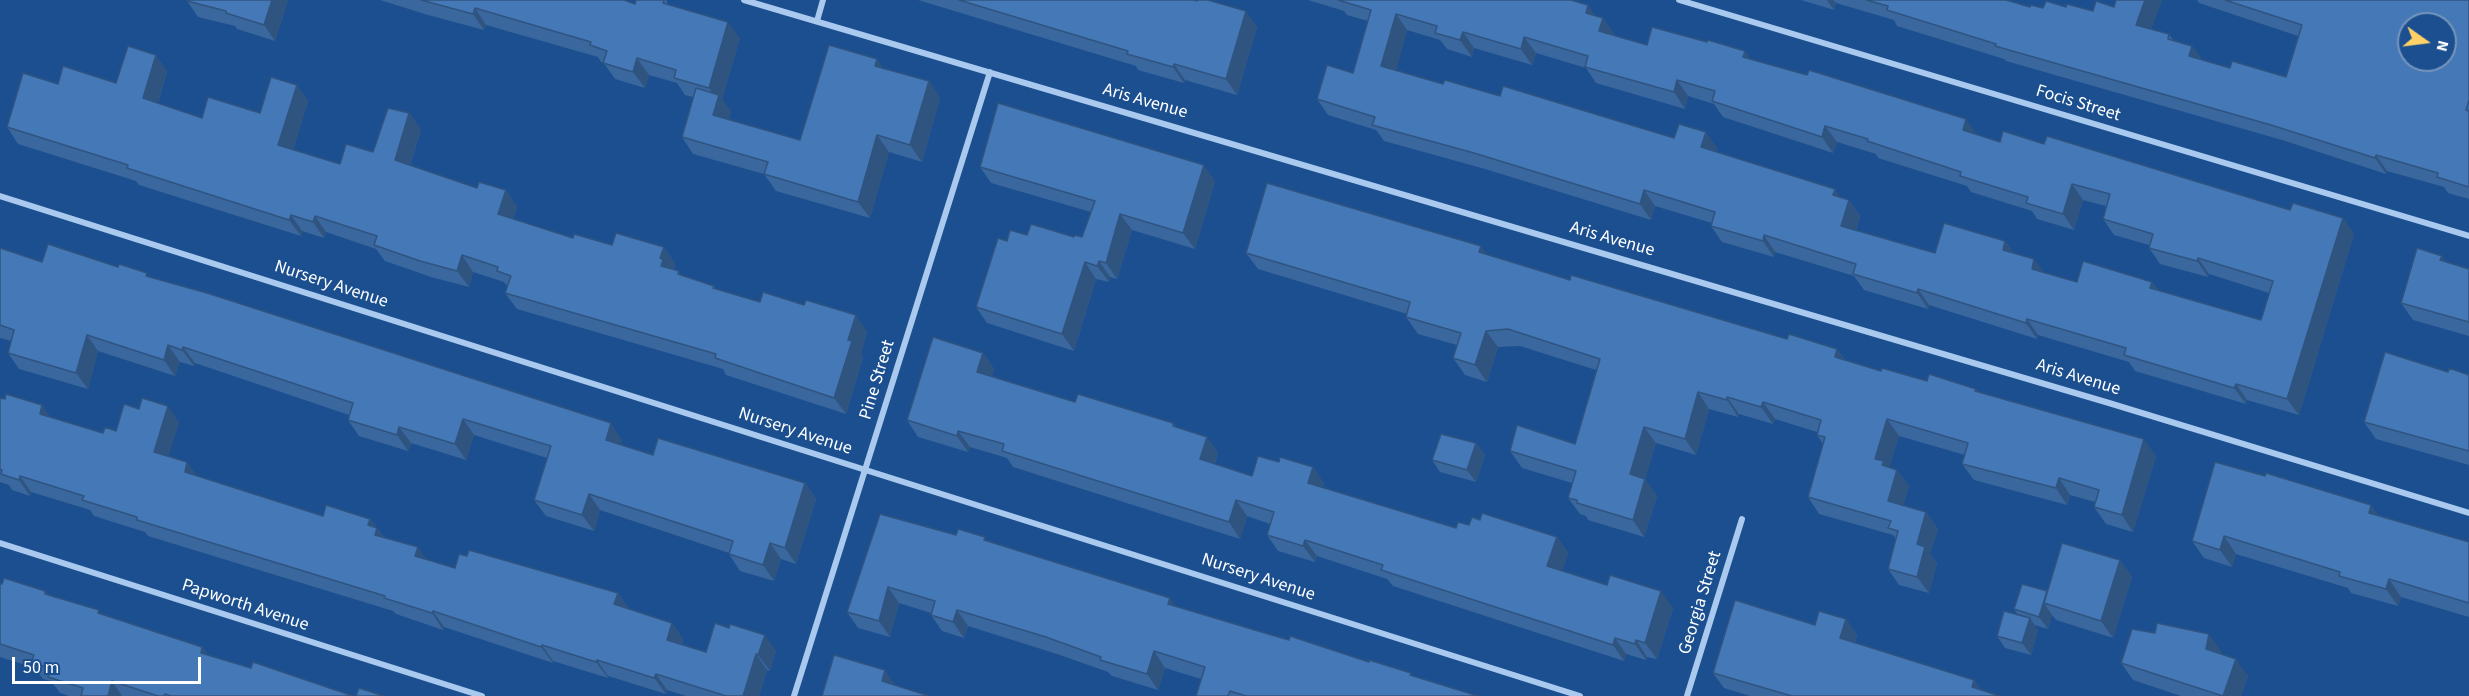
<!DOCTYPE html>
<style>
body{margin:0}
#map{position:relative;width:2469px;height:696px;overflow:hidden;background:#1b4f8f;font-family:"Source Sans 3",sans-serif}
canvas{display:block}
.north{position:absolute;left:2397px;top:12px;width:60px;height:60px;box-sizing:border-box;background:#1b4f8f;border:2px solid #7695bc;border-radius:50%;rotate:104deg;font-size:16px;font-weight:700;line-height:24px;text-align:center;color:#fff}
.north::after{content:'';display:block;margin:auto;width:21px;height:27px;background:#ffd166;clip-path:polygon(50% 0,100% 100%,50% 72%,0 100%)}
.scale{position:absolute;left:12px;top:657px;width:189px;height:27px;box-sizing:border-box;border:3px solid #fff;border-top:0;padding-left:8px;font-size:18px;line-height:21px;white-space:nowrap;color:#fff;-webkit-text-stroke:4px #1b4f8f;paint-order:stroke}
</style>
<div id="map">
<canvas width="2469" height="696"></canvas>
<div class="north">N</div>
<div class="scale">50 m</div>
</div>
<script>
const g = document.querySelector('canvas').getContext('2d');
g.lineJoin = 'round';
const poly = rows => new Path2D(rows.map(r => 'M' + r).join(''));
function stroke(path, color, width, dash) { g.strokeStyle = color; g.lineWidth = width; g.lineCap = dash ? 'butt' : 'round'; g.setLineDash(dash || []); g.stroke(path); }
function fillPath(path, color) { g.fillStyle = color; g.fill(path, 'evenodd'); }
function label(font, color, halo, rows, align = 'center') {
  g.font = font + ' "Source Sans 3",sans-serif'; g.lineWidth = 4.5; g.setLineDash([]); g.textBaseline = 'middle'; g.strokeStyle = halo; g.fillStyle = color; for (const [text, x, y, turn = 0] of rows) {
    g.save(); g.translate(x, y); g.rotate((+turn || 0) * Math.PI / 180); g.textAlign = isNaN(turn) ? turn : align; if (halo) g.strokeText(text, 0, 0); g.fillText(text, 0, 0); g.restore();
  }
}
stroke(poly([
 [744,0,2109,403,2469,513],
 [1679,0,2469,236],
 [817,21,823,0],
 [0,196,1580,696],
 [0,543,482,696],
 [794,696,990,72],
 [1687,696,1742,519]
]), '#a9c9ee', 6);
fillPath(poly([
 [288,0,275,41,237,29,235,26,198,17,187,1],
 [380,0,624,0,635,4,636,0,666,0,669,5,740,38,722,99,731,112,728,119,800,140,884,69,929,81,940,98,922,162,889,152,870,218,776,191,764,174,693,154,682,137,693,97,685,95,677,83,649,75,645,88,615,79,603,62,601,62,598,57,486,25,484,30,428,15],
 [918,0,1194,0,1257,27,1237,95,1185,80,1184,83,1138,70,1136,66],
 [1308,0,1571,0,1588,5,1595,16,1603,18,1614,34,1614,35,1647,45,1707,42,1745,51,1750,59,2000,142,2044,144,2290,210,2343,218,2354,234,2299,415,2247,400,2246,404,2135,371,2129,362,2038,335,2037,339,1929,305,1928,309,1864,290,1854,276,1775,252,1774,257,1722,242,1711,226,1712,223,1655,206,1651,220,1485,169,1384,141,1376,130,1328,115,1317,99,1353,73,1368,21,1347,15,1344,11],
 [1407,30,1440,40,1447,49,1472,57,1474,48,1532,65,1536,53,1586,68,1596,83,1685,109,1688,96,1714,104,1723,117,1833,153,1837,142,1876,154,1878,158,1967,186,1971,192,2032,211,2037,219,2074,230,2083,200,2106,206,2103,219,2114,235,2149,245,2149,248,2160,264,2208,277,2209,274,2269,293,2261,320,2158,290,2152,282,2077,282,2044,272,2014,253,2005,241,1935,253,1856,230,1860,216,1849,200,1716,152,1717,148,1500,96,1443,84,1396,70],
 [1801,0,2006,0,2030,7,2043,8,2066,7,2093,11,2114,7,2116,0,2162,0,2151,29,2169,34,2173,40,2192,46,2202,60,2230,68,2286,77,2298,36,2199,3,2197,0,2469,0,2469,199,2448,193,2444,187,2387,171,2386,174,2282,140,2006,61,2004,59,1897,26,1894,20,1836,3,1834,10],
 [167,71,158,103,202,118,260,113,297,85,308,101,293,150,340,164,373,152,409,113,421,130,410,165,477,188,506,190,517,207,513,219,573,238,612,245,664,247,675,264,674,269,683,276,714,286,716,289,760,302,867,332,861,354,863,357,846,414,726,375,723,369,517,309,505,293,507,286,504,282,473,272,469,287,431,277,385,261,376,249,326,232,324,238,302,231,301,236,139,185,136,181,18,144,7,127,58,84,116,83],
 [980,167,1215,181,1195,249,1132,230,1117,279,1110,277,1109,282,1096,279,1074,351,987,323,976,307,1007,241,1027,235,1082,237,1091,212,991,183],
 [0,248,42,262,150,277,622,440,620,445,653,455,805,483,816,499,796,564,781,559,774,581,740,571,729,554,729,553,600,510,594,531,546,516,534,500,547,458,474,435,466,460,411,443,408,451,359,436,348,420,349,415,195,363,194,366,180,362,175,376,98,351,88,389,19,369,8,353,11,341,0,338],
 [1246,253,1486,254,1570,280,1787,339,1837,349,1845,360,1881,371,1927,381,1976,389,1978,392,2156,456,2133,532,2106,524,2094,507,2095,502,2070,495,2067,505,1974,480,1962,464,1965,455,1899,436,1889,467,1897,470,1909,486,1903,505,1926,512,1938,529,1930,554,1937,563,1929,593,1899,585,1888,569,1896,539,1893,535,1819,514,1808,497,1823,444,1817,435,1817,432,1775,419,1773,424,1739,414,1738,417,1709,409,1696,455,1656,443,1645,479,1657,496,1644,537,1588,520,1586,516,1580,514,1568,498,1572,483,1522,468,1510,451,1575,444,1596,370,1520,346,1498,347,1487,382,1465,375,1453,358,1457,345,1418,334,1406,317,1407,314,1258,269],
 [2447,262,2469,269,2469,336,2413,320,2401,303],
 [983,353,994,369,992,376,1075,402,1173,423,1176,427,1207,437,1218,453,1215,464,1252,476,1279,462,1313,467,1324,484,1323,487,1456,528,1469,525,1480,520,1557,537,1568,553,1562,571,1673,608,1657,659,1647,657,1646,660,1626,654,1624,661,1393,586,1387,579,1317,556,1315,562,1278,551,1267,535,1270,524,1247,516,1240,539,1013,467,1007,458,970,447,968,452,918,437,907,420],
 [2448,372,2469,375,2469,465,2376,439,2364,422],
 [0,398,42,405,50,417,103,433,179,422,168,456,187,462,197,476,323,516,370,519,384,537,426,560,455,568,618,593,629,609,672,623,683,639,682,645,706,652,776,651,770,671,767,670,759,696,686,696,667,690,666,694,608,676,608,678,553,661,553,663,444,627,443,630,396,614,393,611,148,536,145,532,94,516,90,510,31,492,30,496,12,490,9,485,0,482],
 [1476,443,1485,455,1476,482,1440,472,1432,460],
 [2378,515,2469,542,2469,617,2401,597,2398,606,2351,593,2348,588,2236,554,2232,567,2204,558,2192,541],
 [956,535,987,541,1175,606,1478,696,1196,696,1201,679,1165,668,1158,690,1112,676,1108,672,1057,654,968,626,964,638,942,631,931,615,931,613,899,603,890,637,858,628,847,612],
 [2120,560,2132,577,2113,638,2056,620,2052,615,2048,629,2034,625,2038,630,2031,655,2005,648,1997,636,2018,615,2014,609,2048,591],
 [0,584,45,591,48,595,102,614,202,647,208,655,251,668,353,696,69,696,60,693,51,681,43,679,35,668,0,657],
 [1846,619,1857,635,1855,643,1974,680,1981,690,2000,696,1750,696,1724,688,1713,673,1815,625],
 [2221,651,2221,654,2248,676,2241,696,2181,696,2133,680,2121,663]
]), '#3a679d');
fillPath(poly([
 [272,0,288,0,275,41,264,25],
 [1827,0,1833,0,1836,3,1834,10],
 [2145,0,2162,0,2147,40,2136,25],
 [1588,5,1599,21,1586,13],
 [475,8,486,25,484,30,473,14],
 [1246,11,1257,27,1237,95,1226,79],
 [1396,14,1407,30,1393,82,1381,66],
 [1603,18,1614,34,1610,47,1599,31],
 [728,22,740,38,722,99,731,112,725,132,713,115,717,100,709,88],
 [1463,32,1474,48,1472,57,1460,40],
 [1524,37,1536,53,1532,65,1521,49],
 [2192,46,2203,61,2189,56],
 [1745,51,1756,68,1743,57],
 [156,55,167,71,154,115,143,98],
 [637,58,649,75,645,88,633,72],
 [877,59,889,76,875,66],
 [1174,64,1185,80,1184,83,1173,67],
 [1677,80,1688,96,1685,109,1674,92],
 [929,81,940,98,922,162,910,145],
 [297,85,308,101,290,162,278,145],
 [409,113,421,130,406,176,395,160],
 [1966,119,1977,135,1963,130],
 [1825,126,1837,142,1833,153,1822,137],
 [1706,132,1717,148,1712,163,1701,147],
 [877,135,889,152,870,218,858,202],
 [2376,155,2387,171,2386,174,2375,158],
 [1204,165,1215,181,1195,249,1183,233],
 [2072,184,2083,200,2074,230,2063,214],
 [1835,189,1846,206,1833,195],
 [506,190,517,207,510,230,498,214],
 [1644,190,1655,206,1651,220,1640,204],
 [1849,200,1860,216,1852,242,1841,226],
 [1120,214,1132,230,1117,279,1106,263],
 [291,215,302,231,301,236,289,220],
 [315,216,326,232,324,238,313,222],
 [2343,218,2354,234,2299,415,2287,399],
 [1764,235,1775,252,1774,257,1763,241],
 [2005,241,2017,257,2003,250],
 [1481,246,1492,262,1479,252],
 [664,247,675,264,672,273,661,266,660,258],
 [462,255,473,272,469,287,457,271],
 [2442,256,2454,273,2440,260],
 [2198,258,2209,274,2208,277,2197,261],
 [2034,259,2046,275,2032,269],
 [1099,261,1110,277,1109,282,1097,266],
 [1085,262,1096,279,1074,351,1062,334],
 [2152,282,2163,298,2150,288],
 [1918,289,1929,305,1928,309,1917,293],
 [856,315,867,332,861,354,863,357,846,414,834,398,848,340],
 [2027,319,2038,335,2037,339,2026,323],
 [1486,331,1498,347,1487,382,1475,365],
 [87,335,98,351,88,389,76,373],
 [168,345,180,362,175,376,164,360],
 [183,347,195,363,194,366,182,350],
 [1837,349,1849,366,1835,357],
 [983,353,994,369,988,388,977,372],
 [2236,384,2247,400,2246,404,2234,388],
 [1698,392,1709,409,1696,455,1685,439],
 [1727,397,1739,414,1738,417,1727,400],
 [1763,402,1775,419,1773,424,1761,407],
 [42,405,54,422,40,414],
 [168,406,179,422,165,468,154,452],
 [463,419,474,435,466,460,455,444],
 [1887,419,1899,436,1889,469,1897,470,1909,486,1900,517,1888,501,1875,459],
 [611,423,622,440,617,456,606,440],
 [399,427,411,443,408,451,397,435],
 [1644,427,1656,443,1642,491,1630,474],
 [958,431,970,447,968,452,957,436],
 [1207,437,1218,453,1211,475,1200,459],
 [2144,439,2156,456,2133,532,2122,515],
 [1476,443,1485,455,1476,482,1467,470],
 [187,462,199,478,185,472],
 [1313,467,1324,484,1319,499,1308,483],
 [20,476,31,492,30,496,19,480],
 [2059,478,2070,495,2067,505,2056,488],
 [1645,479,1657,496,1644,537,1633,520],
 [805,483,816,499,796,564,785,548],
 [589,494,600,510,594,531,582,515],
 [1236,500,1247,516,1240,539,1229,522],
 [2371,505,2383,522,2369,513],
 [1926,512,1938,529,1930,554,1937,563,1929,593,1917,577,1917,544],
 [370,519,389,544,386,551,368,525],
 [2224,536,2236,554,2232,567,2220,550],
 [1557,537,1568,553,1559,583,1547,566],
 [1305,540,1317,556,1315,562,1303,546],
 [770,543,781,559,774,581,763,565],
 [418,547,429,563,415,556],
 [2120,560,2132,577,2113,638,2101,621],
 [2389,579,2401,597,2398,606,2386,589],
 [888,587,899,603,890,637,879,621],
 [1661,591,1673,608,1657,659,1645,643],
 [618,593,629,609,614,604],
 [1170,598,1181,615,1168,604],
 [2044,603,2052,615,2048,629,2039,617],
 [957,610,968,626,964,638,953,622],
 [433,611,444,627,443,630,432,613],
 [2030,618,2038,630,2031,655,2022,643],
 [1846,619,1857,635,1851,654,1840,638],
 [672,623,683,639,678,656,667,640],
 [2209,634,2221,651,2218,666,2206,649],
 [765,635,776,651,770,671,758,655],
 [1615,638,1626,654,1624,661,1613,645],
 [1636,640,1647,657,1646,660,1635,644],
 [542,645,553,661,553,663,541,647],
 [202,647,214,663,201,653],
 [1154,651,1165,668,1158,690,1147,674],
 [756,654,767,670,759,696,743,696],
 [2236,659,2248,676,2241,696,2223,696],
 [597,660,608,676,608,678,596,662],
 [885,670,896,686,882,681],
 [656,674,667,690,666,694,654,678],
 [1974,680,1985,695,1972,687],
 [112,681,122,696,108,696]
]), '#305480');
const building = poly([
 [187,0,272,0,264,25,226,13,226,11,187,1,187,0],
 [421,0,624,0,635,4,636,0,664,0,663,3,728,22,709,88,674,78,676,70,637,58,633,72,603,63,607,51,590,45,591,42,475,8,473,14,421,0],
 [959,0,1194,0,1197,1,1198,0,1208,0,1246,11,1226,79,1174,64,1173,67,1127,54,1128,51,959,0],
 [1338,0,1571,0,1588,5,1586,13,1603,18,1599,31,1647,45,1652,27,1707,42,1708,40,1745,51,1743,57,1807,75,1809,70,1966,119,1963,130,2000,142,2003,131,2044,144,2047,136,2290,210,2293,203,2343,218,2287,399,2236,384,2234,388,2124,355,2126,348,2027,319,2026,323,1918,289,1917,293,1853,274,1856,264,1764,235,1763,241,1711,226,1715,212,1644,190,1640,204,1474,153,1372,125,1375,117,1317,99,1327,65,1353,73,1371,10,1338,0],
 [1396,14,1437,26,1435,33,1460,40,1463,32,1521,49,1524,37,1588,56,1585,67,1674,92,1677,80,1715,91,1712,101,1822,137,1825,126,1868,139,1867,141,1961,172,1960,176,2028,197,2026,203,2063,214,2072,184,2110,194,2103,219,2153,234,2149,248,2197,261,2198,258,2273,281,2261,320,2150,288,2152,282,2083,261,2077,282,2032,269,2034,259,2003,250,2005,241,1944,223,1935,253,1841,226,1849,200,1833,195,1835,189,1701,147,1706,132,1679,124,1674,138,1503,86,1500,96,1445,80,1443,84,1381,66,1396,14],
 [1866,0,2006,0,2030,7,2031,5,2043,8,2046,1,2066,7,2067,4,2093,11,2096,1,2114,7,2116,0,2145,0,2136,25,2169,34,2168,39,2192,46,2189,56,2230,68,2232,61,2286,77,2302,25,2225,0,2469,0,2469,100,2466,110,2469,111,2469,187,2437,177,2438,173,2376,155,2375,158,2271,125,1995,46,1996,44,1887,10,1888,6,1866,0],
 [2409,24,2445,24,2445,60,2409,60,2409,24],
 [829,45,877,59,875,66,929,81,910,145,877,135,858,202,764,174,768,162,682,137,696,88,719,95,713,115,800,140,829,45],
 [128,46,156,55,143,98,202,118,208,97,260,113,271,77,297,85,278,145,340,164,346,144,373,152,388,108,409,113,395,160,477,188,479,182,506,190,498,214,573,238,574,234,612,245,616,233,664,247,660,258,663,260,661,266,679,271,678,274,714,286,713,288,760,302,763,292,804,305,806,300,856,315,848,340,852,341,834,398,715,358,716,354,505,293,511,276,497,271,498,267,462,255,457,271,420,261,374,245,377,236,315,216,313,222,291,215,289,220,127,168,128,165,7,127,23,73,58,84,63,66,116,83,128,46],
 [998,103,1204,165,1183,233,1120,214,1106,263,1099,261,1097,266,1085,262,1062,334,976,307,998,238,1007,241,1010,230,1027,235,1031,224,1074,237,1075,235,1082,237,1095,201,980,167,998,103],
 [1267,183,1481,246,1479,252,1570,280,1571,275,1787,339,1789,334,1837,349,1835,357,1881,371,1882,368,1927,381,1929,374,1976,389,1975,391,2144,439,2122,515,2094,507,2099,490,2059,478,2056,488,1962,464,1968,443,1887,419,1875,459,1884,461,1882,465,1897,470,1888,501,1926,512,1917,544,1925,547,1917,577,1888,569,1898,531,1888,528,1891,521,1808,497,1825,437,1817,435,1821,420,1763,402,1761,407,1727,397,1727,400,1698,392,1685,439,1644,427,1630,474,1645,479,1633,520,1577,503,1577,500,1568,498,1576,471,1510,451,1517,425,1575,444,1600,359,1508,329,1486,331,1475,365,1453,358,1461,333,1406,317,1410,302,1246,253,1267,183],
 [48,244,118,267,119,264,147,273,146,276,207,293,611,423,606,440,653,455,658,438,805,483,785,548,770,543,763,565,729,554,733,541,589,494,582,515,534,500,551,446,463,419,455,444,399,427,397,435,348,420,353,403,183,347,182,350,168,345,164,360,87,335,76,373,8,353,14,330,0,325,0,248,42,262,48,244],
 [2417,248,2442,256,2440,260,2469,269,2469,322,2401,303,2417,248],
 [933,337,983,353,977,372,1075,402,1078,394,1173,423,1173,426,1207,437,1200,459,1252,476,1258,456,1279,462,1280,457,1313,467,1308,483,1456,528,1458,522,1469,525,1472,517,1480,520,1482,513,1557,537,1547,566,1607,585,1610,575,1661,591,1645,643,1636,640,1635,644,1615,638,1613,645,1381,570,1383,565,1305,540,1303,546,1267,535,1274,512,1236,500,1229,522,1002,451,1004,444,958,431,957,436,907,420,933,337],
 [2385,352,2448,372,2449,368,2469,375,2469,451,2364,422,2385,352],
 [6,394,42,405,40,414,103,433,105,427,116,431,124,404,139,409,142,398,168,406,154,452,187,462,185,472,323,516,326,505,370,519,368,525,377,528,375,535,418,547,415,556,455,568,459,554,467,556,469,550,618,593,614,604,672,623,667,640,706,652,715,623,729,628,730,624,765,635,758,655,756,654,743,696,726,696,656,674,654,678,597,660,596,662,542,645,541,647,433,611,432,613,384,598,385,596,137,520,137,517,82,500,84,496,20,476,19,480,1,474,2,470,0,470,0,398,5,399,6,394],
 [1441,434,1476,443,1467,470,1432,460,1441,434],
 [2215,462,2265,476,2266,473,2371,505,2369,513,2469,542,2469,603,2389,579,2386,589,2339,576,2340,572,2224,536,2220,550,2192,541,2215,462],
 [880,514,956,535,958,529,985,537,984,540,1170,598,1168,604,1258,631,1289,640,1290,636,1369,662,1369,660,1411,673,1410,675,1478,696,1246,696,1230,691,1228,696,1196,696,1205,667,1154,651,1147,674,1100,660,1101,657,1046,637,957,610,953,622,931,615,935,601,888,587,879,621,847,612,880,514],
 [2062,543,2120,560,2101,621,2044,603,2062,543],
 [4,578,45,591,45,594,99,610,98,613,202,647,201,653,251,668,253,662,353,696,171,696,165,694,164,696,158,696,112,681,108,696,81,696,83,688,48,677,51,668,31,663,34,655,0,644,0,584,2,584,4,578],
 [2022,584,2047,591,2039,617,2014,609,2022,584],
 [1735,600,1815,625,1819,611,1846,619,1840,638,1974,680,1972,687,2000,696,1792,696,1713,673,1735,600],
 [2004,611,2030,618,2022,643,1997,636,2004,611],
 [2157,623,2209,634,2206,649,2236,659,2223,696,2121,663,2132,629,2155,633,2157,623],
 [834,655,885,670,882,681,929,696,822,696,834,655],
 [359,688,384,696,356,696,359,688]
]);
fillPath(building, '#4478b7');
stroke(building, '#305480', 1.5);
label('18px', '#fff', '#1b4f8f', [
 ["Aris Avenue",1145,102,16],
 ["Focis Street",2078,104,17],
 ["Aris Avenue",1612,240,16],
 ["Nursery Avenue",331,285,18],
 ["Aris Avenue",2078,378,17],
 ["Pine Street",878,380,-73],
 ["Nursery Avenue",795,432,18],
 ["Nursery Avenue",1258,578,18],
 ["Georgia Street",1701,603,-73],
 ["Papworth Avenue",245,606,18]
]);
</script>
